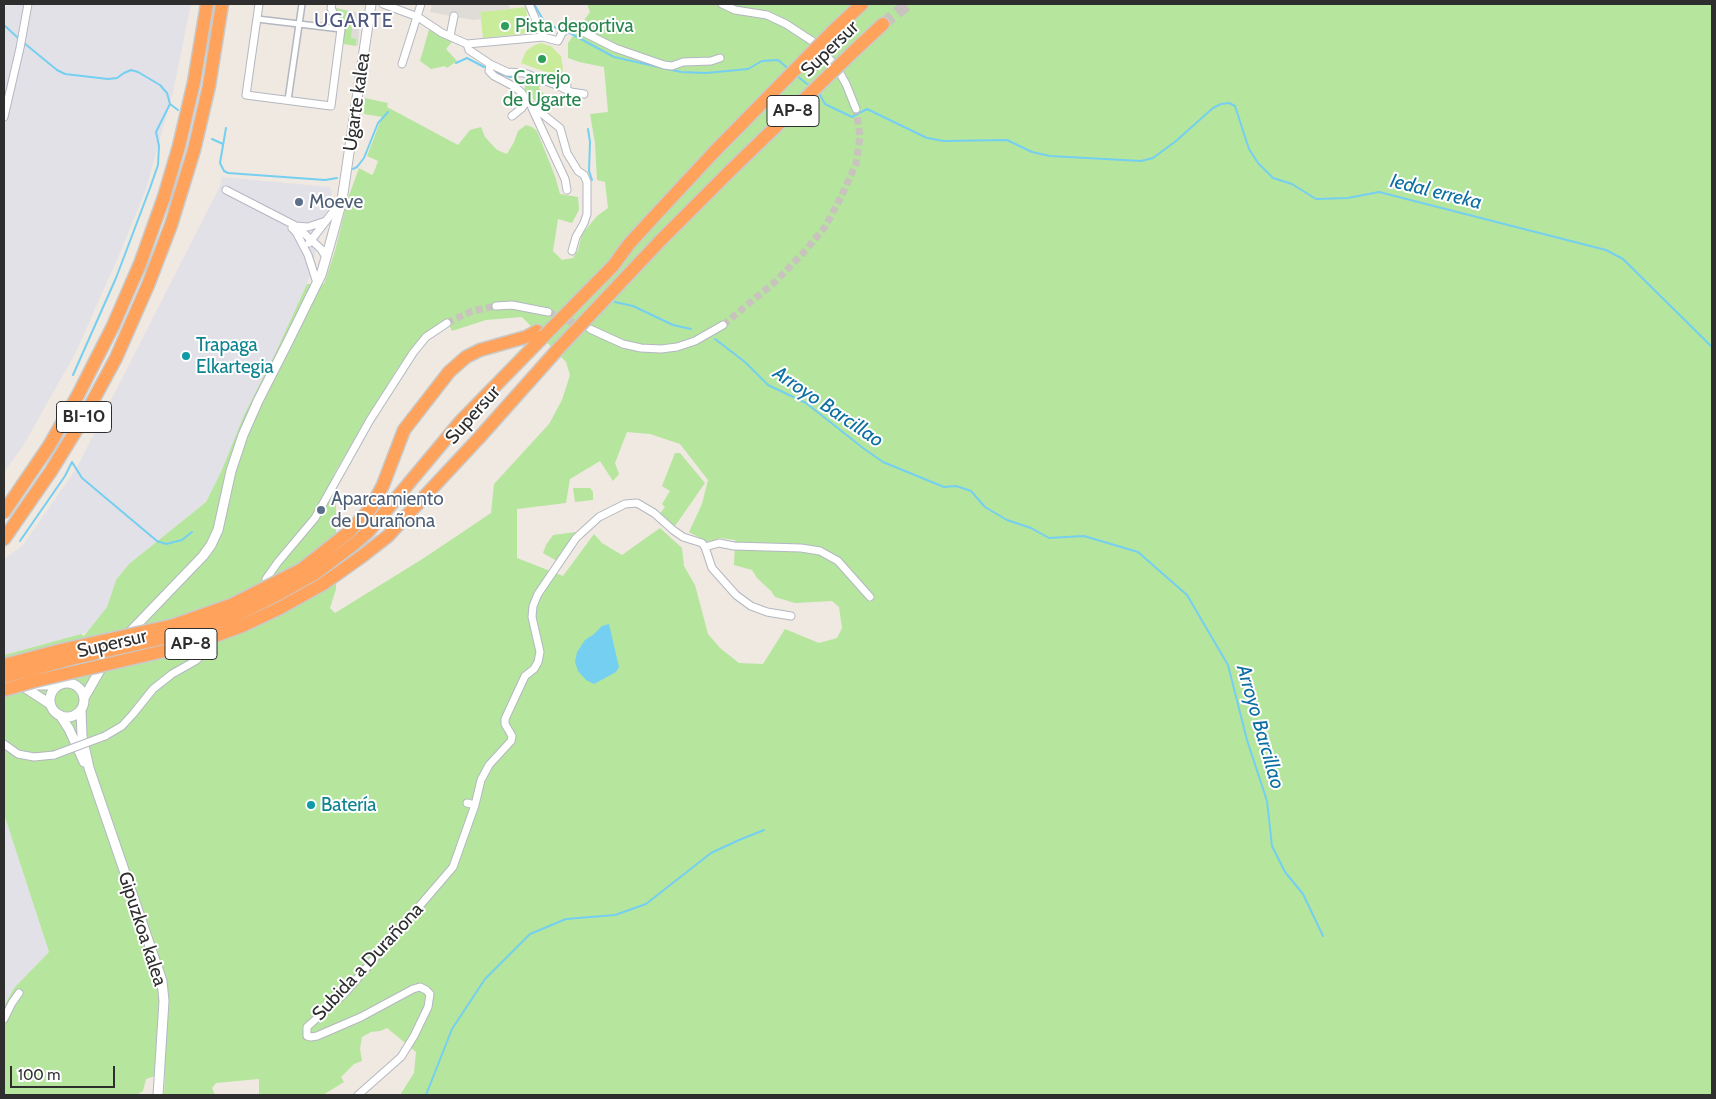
<!DOCTYPE html>
<meta charset="utf-8">
<style>
body{margin:0}
#map{position:relative;width:1716px;height:1099px;overflow:hidden;background:#efe9e1;font-family:Cabin,sans-serif}
canvas{display:block}
.frame{position:absolute;inset:0;border:5px solid #2e2e2e;pointer-events:none}
.scale{position:absolute;left:10px;top:1066px;width:105px;height:22px;box-sizing:border-box;border:2px solid #2e2e2e;border-top:0;padding-left:6px;font-size:15px;line-height:18px;white-space:nowrap;color:#2e2e2e;-webkit-text-stroke:4px #fff;paint-order:stroke}
</style>
<div id="map">
<canvas width="1716" height="1099"></canvas>
<div class="frame"></div>
<div class="scale">100 m</div>
</div>
<script>
const g = document.querySelector('canvas').getContext('2d');
g.lineJoin = 'round';
function fillPath(path, color) { g.fillStyle = color; g.fill(path, 'evenodd'); }
const poly = rows => new Path2D(rows.map(r => 'M' + r).join(''));
function stroke(path, color, width, dash) { g.strokeStyle = color; g.lineWidth = width; g.lineCap = dash ? 'butt' : 'round'; g.setLineDash(dash || []); g.stroke(path); }
function label(font, color, halo, rows, align = 'center') {
  g.font = font + ' Cabin,sans-serif'; g.lineWidth = 4; g.setLineDash([]); g.textBaseline = 'middle'; g.strokeStyle = halo; g.fillStyle = color; for (const [text, x, y, turn = 0] of rows) {
    g.save(); g.translate(x, y); g.rotate((+turn || 0) * Math.PI / 180); g.textAlign = isNaN(turn) ? turn : align; if (halo) g.strokeText(text, 0, 0); g.fillText(text, 0, 0); g.restore();
  }
}
fillPath(poly([
 [16,4,191,4,173,92,146,189,120,253,76,352,23,446,4,472,4,7],
 [222,177,330,187,332,192,327,212,307,284,274,356,244,415,221,472,206,502,129,564,116,580,107,607,88,632,4,655,4,559,23,545,76,469,220,186],
 [4,814,49,952,14,988,4,1006]
]), '#e3e1e8');
fillPath(poly([
 [587,4,1712,4,1712,1095,400,1095,414,1073,416,1052,387,1028,380,1031,371,1032,362,1037,360,1049,362,1061,354,1064,341,1077,344,1082,323,1095,259,1095,259,1079,216,1083,212,1088,215,1095,164,1095,165,1073,146,1079,143,1091,137,1095,4,1095,4,1006,14,988,49,952,4,814,4,655,81,634,84,636,107,607,116,580,129,564,206,502,221,472,244,415,274,356,307,284,324,284,335,251,348,198,359,168,372,175,374,172,378,161,367,156,382,117,364,114,365,98,388,103,387,107,458,145,470,130,481,127,485,137,497,150,507,154,514,142,518,131,526,125,532,127,537,131,555,176,560,194,578,197,579,210,572,223,558,219,553,251,562,260,573,258,578,250,582,234,597,216,608,208,605,182,597,180,595,143,590,114,608,112,604,67,579,62,568,58,568,43,590,12],
 [522,317,566,362,570,375,562,400,549,424,494,484,491,513,424,558,335,613,330,608,336,589,336,497,334,474,396,371,409,353,447,320,452,331,486,320],
 [627,432,650,434,680,444,708,480,702,504,689,532,707,542,720,538,735,540,734,565,752,570,757,578,771,591,775,597,795,603,832,601,839,607,842,628,837,638,819,643,785,629,763,664,739,663,720,648,708,634,695,585,684,566,682,548,660,528,622,555,602,543,594,534,563,576,517,558,517,509,566,503,570,479,600,461,613,481,619,474,615,463],
 [336,8,349,11,349,21,357,39,356,46,344,44,344,26],
 [430,26,452,42,446,49,457,61,447,68,445,66,431,69,420,61],
 [527,79,541,84,539,88,550,101,544,109,524,91],
 [675,453,680,453,705,483,675,526,659,515,665,507,662,504,670,491,662,486],
 [573,488,590,488,593,492,593,500,575,502],
 [576,532,557,561,543,553,546,545,553,535]
]), '#b6e59e');
fillPath(poly([
 [526,7,529,33,483,38,480,12],
 [541,43,551,46,561,56,563,69,562,74,554,75,521,63,526,51,535,45]
]), '#c9ec9a');
fillPath(poly([
 [432,4,508,4,510,9,480,12,481,19,473,20,430,12],
 [349,11,364,14,363,19,360,21,358,46,356,46,357,39,351,38,352,29,349,21]
]), '#dfdcd8');
fillPath(poly([
 [609,624,619,667,616,672,594,684,586,680,578,671,575,662,577,652,585,640,594,634,602,626]
]), '#75cff0');
stroke(poly([
 [534,4,545,23,561,30],
 [4,25,18,38],
 [568,32,614,57,681,72,706,73,748,69,762,61,778,60,790,70],
 [24,43,57,70,65,74,108,79,117,78,124,73,131,70,138,72,160,85,167,93,170,104,178,110],
 [456,63,467,58,484,67],
 [493,71,510,77,517,76],
 [797,76,811,87],
 [819,93,825,104,852,117,867,109,927,138,944,141,1007,140,1032,152,1050,156,1141,161,1153,158,1176,141,1213,108,1221,104,1229,103,1235,106,1249,149,1258,163,1273,178,1292,184,1316,199,1348,198,1379,192,1606,250,1623,259,1712,347],
 [226,128,220,163,224,171,228,173,325,180,337,178],
 [588,129,590,142,589,171,592,180],
 [212,139,223,144],
 [353,169,357,167,364,158,378,123,388,112],
 [615,302,633,306,673,325,691,329],
 [715,339,745,362,768,385,806,403,863,448,883,462,944,487,956,486,971,491,985,507,1007,520,1031,528,1049,538,1084,536,1138,552,1187,595,1228,665,1247,740,1267,801,1272,846,1285,872,1303,894,1323,936],
 [73,375,116,278,150,188,158,165,159,146,156,132,170,104],
 [20,541,65,476,72,462,82,478,157,541,166,544,182,540,192,532],
 [426,1095,452,1029,485,979,530,934,566,919,615,915,646,904,711,853,739,840,764,830]
]), '#75cff0', 2);
stroke(poly([
 [548,312,581,326],
 [447,323,472,311,496,306],
 [723,325,776,281,805,251,825,227,841,197,856,164,860,137,856,109]
]), '#c8c4bd', 7, [7, 3.5]);
stroke(poly([
 [883,24,908,4]
]), '#c8c4bd', 12, [12, 6]);
const pedestrian = poly([
 [257,19,341,29],
 [288,100,302,4]
]);
const minor = poly([
 [259,4,246,95,331,106,341,29,331,8,332,4],
 [383,4,418,17,442,33,467,44,543,37,558,41,562,33,571,26,615,48,664,65,672,66,683,62,711,61,720,58],
 [529,4,543,37],
 [722,4,735,10,767,15,786,24,812,41,836,66,846,84,856,109],
 [450,36,454,16],
 [467,44,469,50,490,64,507,72,524,73,559,86,567,85],
 [402,64,421,4],
 [490,64,489,71,494,76,515,87,522,93,526,101,560,128,567,153,578,171,584,175,587,182,587,214,584,223,576,237,572,251],
 [559,86,571,92,584,94],
 [532,108,565,179,567,190],
 [512,116,522,108,526,101],
 [4,117,20,48,28,4],
 [226,190,296,226,321,249,324,254],
 [296,226,308,227,326,221],
 [292,228,296,232,308,255,317,283],
 [309,243,339,204],
 [496,306,512,305,548,312],
 [590,329,623,344,641,348,661,349,677,347,695,341,723,325],
 [705,547,719,543,734,546,801,548,820,551,838,561,870,597],
 [266,579,278,562,315,518,370,420,413,353,426,337,447,323],
 [105,736,122,726,133,714,153,689,172,674,195,661,211,648],
 [4,744,18,754,34,757,54,755],
 [467,803,475,805],
 [4,1019,12,1003,19,993],
 [358,1095,401,1057,414,1036,428,1007,430,994,426,990,420,987,413,989,361,1017,317,1036,311,1037,307,1036,307,1027,344,994,453,867,475,805,481,780,489,765,511,741,512,736,505,724,505,719,525,676,534,669,538,662,540,652,532,617,533,606,538,594,576,538,599,517,625,504,637,503,654,513,673,530,683,537,702,543,705,547,712,568,736,595,751,606,767,612,791,616]
]);
const tertiary = poly([
 [128,634,203,556,211,545,218,530,231,471,243,435,258,401,287,344,321,275,330,244,342,200,371,4],
 '50 700a17 17 0 1 1 34 0a17 17 0 1 1-34 0Z',
 [21,685,50,704],
 [31,685,58,685],
 [84,698,104,663],
 [81,710,82,736,89,768,162,981,164,1001,158,1095],
 [60,715,69,729,84,762]
]);
const motorway = poly([
 [833,31,862,4],
 [854,51,883,24],
 [650,221,715,151],
 [660,241,731,170],
 [4,512,49,446,78,395,113,326,140,264,164,197,179,146,194,82,207,4],
 [349,532,371,508,383,485,404,430,449,372,466,357,480,350,526,337,537,331],
 [4,539,51,471,83,419,116,358,148,285,171,225,194,150,209,86,222,4],
 [354,544,369,531,460,422,544,336],
 [361,557,388,536,410,512,478,439,559,348]
]);
stroke(pedestrian, '#b4b7c1', 8);
stroke(minor, '#b4b7c1', 9);
stroke(tertiary, '#b4b7c1', 11);
stroke(motorway, '#c9c9c9', 15);
stroke(pedestrian, '#fff', 5);
stroke(minor, '#fff', 7);
stroke(tertiary, '#fff', 9);
stroke(motorway, '#ffa35c', 12);
const minorBridge = poly([
 [54,755,105,736]
]);
const motorwayBridge = poly([
 [715,151,833,31],
 [731,170,854,51],
 [544,336,613,266,629,244,650,221],
 [559,348,660,241],
 [4,665,61,650,174,625,231,605,302,569,349,532],
 [4,677,71,659,182,634,237,615,275,596,316,573,354,544],
 [4,690,35,681,190,645,242,626,280,608,323,584,361,557]
]);
stroke(minorBridge, '#b4b7c1', 9, []);
stroke(motorwayBridge, '#c9c9c9', 15, []);
stroke(minorBridge, '#fff', 7);
stroke(motorwayBridge, '#ffa35c', 12);
for (const [x, y, r, color] of [
 [505,26,5,"#2e9e5b"],
 [542,59,5,"#2e9e5b"],
 [299,202,5,"#5c6f8a"],
 [186,356,5,"#0f9aa8"],
 [321,510,5,"#5c6f8a"],
 [311,805,5,"#0f9aa8"]
]) { const dot = new Path2D(); dot.arc(x, y, r, 0, 2 * Math.PI); g.fillStyle = color; g.fill(dot); stroke(dot, '#fff', 2); }
for (const [x, y, w] of [
 [793,111,52],
 [84,417,55],
 [191,644,52]
]) { const box = new Path2D(); box.roundRect(x - w / 2, y - 15.5, w, 31, 4); g.fillStyle = '#fff'; g.fill(box); stroke(box, '#2e2e2e', 1); }
label('bold 18px', '#2e2e2e', null, [
 ["AP-8",793,111],
 ["BI-10",84,417],
 ["AP-8",191,644]
]);
label('19px', '#27864d', '#fff', [
 ["Pista deportiva",515,26],
 ["Carrejo",542,78,"center"],
 ["de Ugarte",542,100,"center"]
], 'left');
label('19px', '#2e2e2e', '#fff', [
 ["Supersur",830,49,-44],
 ["Ugarte kalea",357,102,-82],
 ["Supersur",473,415,-48],
 ["Supersur",112,644,-13],
 ["Gipuzkoa kalea",142,929,72],
 ["Subida a Durañona",368,962,-47]
]);
label('19px', '#4e5e75', '#fff', [
 ["Moeve",309,202],
 ["Aparcamiento",331,499],
 ["de Durañona",331,521]
], 'left');
label('19px', '#0d838f', '#fff', [
 ["Trapaga",196,345],
 ["Elkartegia",196,367],
 ["Batería",321,805]
], 'left');
g.letterSpacing = '1px';
label('20px', '#4d5680', '#fff', [
 ["UGARTE",354,21]
]);
g.letterSpacing = '0px';
label('italic 20px', '#0d6fa3', '#fff', [
 ["Iedal erreka",1436,192,14],
 ["Arroyo Barcillao",828,407,34],
 ["Arroyo Barcillao",1260,727,74]
]);
</script>
